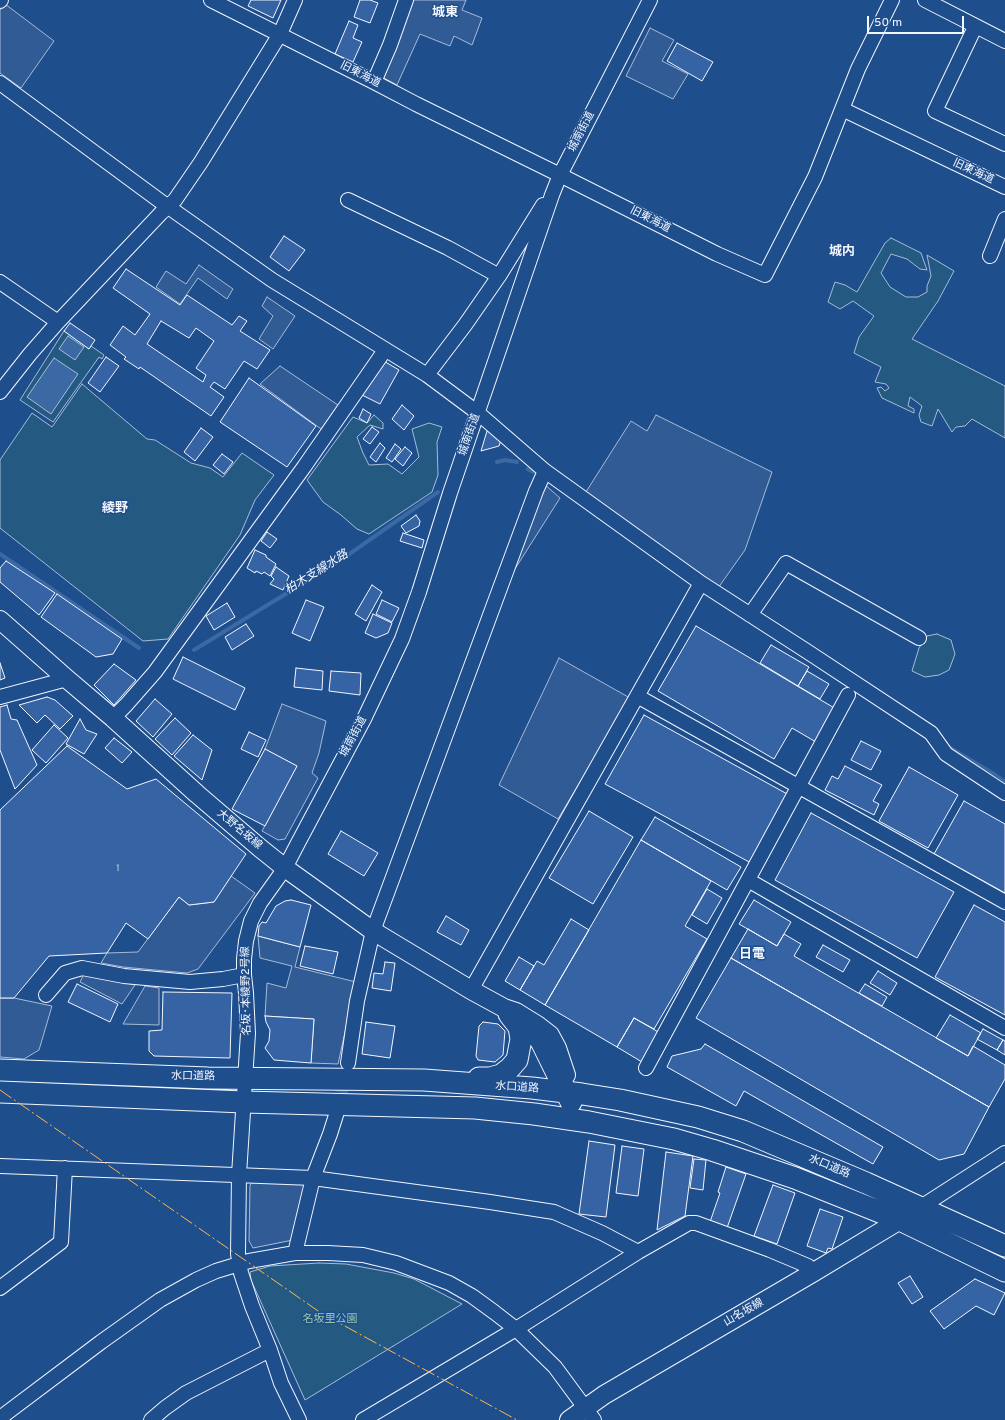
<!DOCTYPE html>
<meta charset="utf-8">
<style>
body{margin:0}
#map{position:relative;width:1005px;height:1420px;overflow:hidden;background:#1f4e8c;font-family:Overpass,sans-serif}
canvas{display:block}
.scale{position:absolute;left:867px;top:16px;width:97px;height:18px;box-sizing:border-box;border:2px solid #f2f6ff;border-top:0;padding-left:5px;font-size:12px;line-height:14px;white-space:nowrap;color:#f2f6ff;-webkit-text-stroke:3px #1f4e8c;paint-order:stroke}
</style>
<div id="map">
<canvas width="1005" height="1420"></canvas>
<div class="scale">50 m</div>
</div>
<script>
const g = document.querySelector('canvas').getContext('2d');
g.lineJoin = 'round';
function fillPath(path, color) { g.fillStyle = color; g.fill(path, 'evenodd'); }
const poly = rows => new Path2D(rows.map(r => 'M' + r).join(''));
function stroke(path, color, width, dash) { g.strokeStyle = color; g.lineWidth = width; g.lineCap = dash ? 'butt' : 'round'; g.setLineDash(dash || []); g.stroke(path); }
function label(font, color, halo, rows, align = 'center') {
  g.font = font + ' Overpass,"Noto Sans JP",sans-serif'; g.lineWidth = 3; g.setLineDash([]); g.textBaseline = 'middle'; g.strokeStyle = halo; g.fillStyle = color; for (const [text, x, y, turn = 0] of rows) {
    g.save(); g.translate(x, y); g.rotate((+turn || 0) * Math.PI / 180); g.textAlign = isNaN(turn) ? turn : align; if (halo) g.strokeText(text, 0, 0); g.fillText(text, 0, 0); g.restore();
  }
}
const green = poly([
 [891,238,921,253,927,270,920,269,907,259,891,254,881,273,890,287,906,297,918,297,927,292,927,286,931,276,927,255,954,271,938,301,912,339,1005,386,1005,438,972,419,965,426,956,427,952,432,938,409,932,426,921,422,919,415,922,406,910,397,908,406,914,409,914,413,882,398,877,388,881,387,885,391,889,388,886,384,875,382,881,367,854,353,859,337,874,316,853,301,840,309,828,302,835,282,845,285,857,292,885,243,891,238],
 [64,331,89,349,91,346,104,355,102,359,99,357,53,422,20,400,64,331],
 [82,384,147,439,155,440,191,463,210,468,223,477,242,453,274,475,255,500,240,535,168,639,143,641,0,528,0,460,32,413,52,427,82,384],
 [374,415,383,423,383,429,370,425,357,437,363,453,369,465,388,464,402,474,419,457,412,429,429,423,442,427,437,442,438,475,432,492,369,534,357,529,341,515,323,502,307,480,353,417,367,423,374,415],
 [937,634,951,640,955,654,949,670,939,675,925,677,912,671,919,648,927,636,937,634],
 [319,1263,346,1264,394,1273,414,1279,462,1304,305,1400,251,1280,250,1272,270,1266,319,1263]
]);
fillPath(green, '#245a82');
stroke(green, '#a8bbd7', 1);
const parking = poly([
 [411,0,466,0,462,10,482,18,472,45,454,36,450,46,420,34,397,85,382,77,411,0],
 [5,4,54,41,21,88,0,73,0,10,5,4],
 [650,28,674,40,662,61,688,74,673,99,626,76,650,28],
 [199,265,233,289,227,299,198,278,180,304,156,287,166,271,186,284,199,265],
 [267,297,295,316,273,349,259,339,273,316,262,306,267,297],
 [280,366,338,405,321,429,260,384,280,366],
 [656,415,772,472,745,550,718,588,584,495,631,421,647,431,656,415],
 [543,483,560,498,513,572,543,483],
 [559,658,630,698,558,819,499,785,559,658],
 [282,704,326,721,319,753,312,773,318,778,285,839,278,840,262,831,297,766,265,749,282,704],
 [231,876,255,893,198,969,187,973,123,967,101,963,107,953,138,952,179,897,189,905,214,902,231,876],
 [258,936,300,947,295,967,356,982,338,1064,311,1063,314,1019,265,1016,267,983,286,988,292,966,260,958,258,936],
 [85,972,135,985,122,1004,80,982,85,972],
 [145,986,159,988,159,1025,123,1024,145,986],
 [0,998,14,998,52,1006,39,1050,24,1059,0,1057,0,998],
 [253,1182,303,1184,306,1188,293,1240,253,1248,249,1241,250,1185,253,1182]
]);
fillPath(parking, '#305b95');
stroke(parking, '#a8bbd7', 1);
const water = poly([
 [68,336,84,347,75,360,59,349,68,336],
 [54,358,78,374,51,414,27,397,54,358]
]);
fillPath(water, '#3b69a3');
stroke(water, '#a8bbd7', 1);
stroke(poly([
 [497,462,505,460,517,462],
 [528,469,533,472],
 [0,554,139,648],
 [194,650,338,562,438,492],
 [947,746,994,774,1005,782]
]), '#3b69a3', 4);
const building = poly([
 [251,0,281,0,273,18,248,6,251,0],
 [360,0,370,0,378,3,370,23,354,17,360,0],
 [349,21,358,25,353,38,362,42,353,62,335,54,349,21],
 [677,43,713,62,702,81,667,61,677,43],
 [284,236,305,250,289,271,270,257,284,236],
 [126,269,180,305,187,295,232,325,239,316,247,321,240,331,270,350,257,369,244,361,225,389,214,382,210,387,224,397,211,416,140,367,139,369,124,359,126,357,110,345,123,326,135,335,150,314,113,288,126,269],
 [161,321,189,338,196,328,214,341,196,368,206,375,203,382,147,344,161,321],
 [70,323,95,340,89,349,64,331,70,323],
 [106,357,119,366,100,392,88,383,106,357],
 [382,360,399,370,380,404,362,395,382,360],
 [249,378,316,426,287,467,220,422,249,378],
 [402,405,414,416,404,430,392,419,402,405],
 [363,409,371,414,367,423,359,418,363,409],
 [372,427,379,432,370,444,363,439,372,427],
 [201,428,213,437,195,461,184,452,201,428],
 [490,430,501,440,499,446,481,451,487,431,490,430],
 [380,443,385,448,376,462,370,457,380,443],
 [395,444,401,449,392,462,386,458,395,444],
 [405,447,412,453,403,466,395,459,405,447],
 [222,454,233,462,224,474,213,465,222,454],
 [416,515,420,521,419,526,406,533,401,526,416,515],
 [267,532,277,539,270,548,261,541,267,532],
 [403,533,424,540,422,548,400,541,403,533],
 [255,550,266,555,266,557,276,564,270,576,264,572,262,574,256,571,255,573,247,568,255,550],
 [6,561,55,593,39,615,0,582,0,568,6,561],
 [276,567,289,576,283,590,270,584,274,579,271,576,276,567],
 [372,585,382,592,366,621,355,614,372,585],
 [57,594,122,639,113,654,96,657,41,617,57,594],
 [306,600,324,607,310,641,292,633,306,600],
 [382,600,399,608,392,622,376,614,382,600],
 [227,603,235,617,214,630,206,616,227,603],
 [373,614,392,623,388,633,376,638,365,633,373,614],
 [246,624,254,636,232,650,225,637,246,624],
 [696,626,836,709,816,742,792,728,774,759,658,691,696,626],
 [771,645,809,667,798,686,760,663,771,645],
 [183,657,245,688,235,710,173,679,183,657],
 [0,663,5,678,0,680,0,663],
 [114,664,136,680,114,705,94,685,114,664],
 [296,668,323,671,322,690,294,687,296,668],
 [331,671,361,673,360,695,329,691,331,671],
 [807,671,829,684,820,699,798,686,807,671],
 [47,697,55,700,73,716,60,729,45,715,37,723,19,705,47,697],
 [155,699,172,714,153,737,136,721,155,699],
 [7,705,11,719,17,720,37,765,15,789,0,750,0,707,7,705],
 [644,715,789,795,751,863,605,784,644,715],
 [175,718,191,733,172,755,155,739,175,718],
 [80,719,86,730,97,734,84,754,66,744,80,719],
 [54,725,68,738,46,763,32,750,54,725],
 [249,732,266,740,258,757,241,749,249,732],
 [193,735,212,750,202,780,174,756,193,735],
 [114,738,132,752,122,763,105,748,114,738],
 [861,741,881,751,871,770,851,760,861,741],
 [67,746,127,789,156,779,246,854,214,902,189,905,179,897,148,939,126,923,107,953,49,956,14,998,0,998,0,810,67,746],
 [265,749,297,766,265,826,232,809,265,749],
 [845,766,882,785,873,801,879,804,874,815,825,790,832,776,838,779,845,766],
 [909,767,958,795,928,848,879,821,909,767],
 [964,801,1005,824,1005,893,934,854,964,801],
 [589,811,633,837,593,904,549,878,589,811],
 [811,813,954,892,917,958,775,880,811,813],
 [655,817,741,867,727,890,641,840,655,817],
 [341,831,378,853,364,876,328,854,341,831],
 [641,840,711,881,685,926,707,939,654,1029,634,1018,617,1047,545,1005,641,840],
 [707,889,722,898,707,924,692,915,707,889],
 [291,900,311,905,300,947,258,936,259,926,262,922,266,923,276,906,285,901,291,900],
 [754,900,791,922,777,946,739,924,754,900],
 [974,905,1005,922,1005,1015,935,977,974,905],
 [446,916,469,930,461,945,437,932,446,916],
 [571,919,589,930,545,1005,520,990,537,961,544,965,571,919],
 [748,929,777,946,784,934,801,944,794,956,968,1056,973,1046,1005,1065,1005,1079,989,1107,731,958,748,929],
 [823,945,850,960,843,972,816,957,823,945],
 [305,946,338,952,333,974,300,966,305,946],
 [519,957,534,966,520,990,505,981,519,957],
 [731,958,989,1107,964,1154,939,1160,696,1018,731,958],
 [385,962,395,963,391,991,372,988,374,973,383,974,385,962],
 [878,971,897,983,890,995,870,983,878,971],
 [77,984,118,1004,110,1022,68,1002,77,984],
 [865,984,887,997,882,1006,859,993,865,984],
 [163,992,232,993,230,1058,154,1056,149,1051,149,1031,162,1030,163,992],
 [950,1015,981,1033,968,1056,936,1038,950,1015],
 [265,1016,314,1019,311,1063,274,1060,265,1048,269,1041,270,1030,266,1022,265,1016],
 [634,1018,660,1033,642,1062,617,1047,634,1018],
 [366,1022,395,1026,390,1058,362,1054,366,1022],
 [483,1022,498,1024,505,1031,503,1055,495,1062,478,1060,476,1056,479,1026,483,1022],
 [983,1029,1003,1040,997,1050,977,1039,983,1029],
 [1003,1040,1005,1041,1005,1055,997,1050,1003,1040],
 [705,1044,883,1147,873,1164,744,1091,736,1106,667,1067,672,1056,701,1049,705,1044],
 [589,1141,615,1145,606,1217,579,1214,589,1141],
 [622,1146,644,1149,638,1196,616,1193,622,1146],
 [666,1152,693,1156,685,1216,657,1230,666,1152],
 [694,1159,706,1160,703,1190,690,1188,694,1159],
 [726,1167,746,1174,727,1228,710,1222,720,1193,718,1192,726,1167],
 [773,1185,795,1193,777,1244,754,1236,773,1185],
 [820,1209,843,1217,832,1249,828,1248,826,1253,807,1246,820,1209],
 [910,1276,923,1297,912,1304,898,1283,910,1276],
 [975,1279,1005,1293,994,1315,976,1306,944,1329,930,1311,975,1279]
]);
fillPath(building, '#3563a3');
stroke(building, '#f2f6ff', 1);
stroke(poly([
 [336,1113,346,1071]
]), '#3f679d', 14, [14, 7]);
const minor = poly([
 [211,0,374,82,416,104,560,175,717,254,765,275,815,177,858,69,892,0],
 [925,0,1005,41],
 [0,1,1,0],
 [975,27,935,111,1005,144],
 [374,82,390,45,406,0],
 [0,83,160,201,272,280,427,375,478,413,545,471,701,583,808,652,931,733,946,754,1005,793],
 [842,109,1005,187],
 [348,200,448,248,499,276],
 [990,256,1005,219],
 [0,282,58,322],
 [427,375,465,325,499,276,543,205],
 [0,392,30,354,58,322,161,213,175,200,201,162,280,34,295,0],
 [750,615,786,563,919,638],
 [637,696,1005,902],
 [0,697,67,679],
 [113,718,126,705,155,672,304,467,385,350],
 [748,880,1005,1028],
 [471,990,701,583],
 [46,995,65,973,82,968,124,976,190,982,223,979,244,975],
 [348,1063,357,1001,373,931,536,491,545,471],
 [646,1068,848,695],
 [0,1166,313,1178,490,1202,554,1212,602,1233,638,1252],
 [921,1207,1005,1153],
 [295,1253,313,1178,330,1134,336,1115],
 [0,1288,61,1242,65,1168],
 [0,1418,101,1342,160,1300,196,1280,216,1271,249,1261,295,1253,328,1253,363,1255,396,1263,449,1283,472,1296,494,1312,516,1329,555,1367,594,1420],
 [151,1420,165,1408,186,1393,270,1350],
 [299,1420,281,1383,270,1350,252,1306,241,1273,238,1254,239,1175,248,1033,246,993,244,975,244,959,246,941,251,921,260,903,285,868,298,843,364,719,402,639,419,592,450,493,552,195,560,175,650,0],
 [363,1420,516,1329,638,1252,689,1223,696,1223,770,1250,808,1266,814,1272]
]);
const major = poly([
 [0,620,67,679,113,718,197,794,260,848,285,868,373,931,471,990,504,1008,516,1012,537,1025,550,1035,557,1048,566,1075],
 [569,1420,604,1395,814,1272,910,1214]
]);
const highway = poly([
 [513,1017,534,1030,542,1043,571,1102],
 [0,1070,208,1078,424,1080,532,1088,582,1094,620,1100,698,1117,743,1131,866,1183,1005,1246],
 [479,1078,490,1078,501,1075,510,1068,517,1060,521,1039,519,1027,509,1014],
 [0,1092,244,1102,475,1108,534,1114,589,1122,674,1139,712,1150,795,1178,900,1220,1005,1271]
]);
stroke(minor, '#f2f6ff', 16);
stroke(major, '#f2f6ff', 20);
stroke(highway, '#f2f6ff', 23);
stroke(minor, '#1f4e8c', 14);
stroke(major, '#1f4e8c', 18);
stroke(highway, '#1f4e8c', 21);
stroke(poly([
 [0,1090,321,1313,517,1420]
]), '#ffb74d', 1, [14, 3, 2, 3]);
label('9px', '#c3d1e8', null, [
 ["1",118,869]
]);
label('11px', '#f2f6ff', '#1f4e8c', [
 ["旧東海道",360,75,27],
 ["城南街道",582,132,-63],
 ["旧東海道",973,172,25],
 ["旧東海道",650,220,27],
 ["城南街道",470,435,-71],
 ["城南街道",354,737,-62],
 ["大野名坂線",239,830,40],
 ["名坂･本綾野2号線",247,991,-91],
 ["水口道路",193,1077,1],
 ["水口道路",517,1088,4],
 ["水口道路",829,1167,23],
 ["山名坂線",744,1313,-30]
]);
label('11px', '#97c8a6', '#1f4e8c', [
 ["名坂里公園",330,1320]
]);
label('italic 12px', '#f2f6ff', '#1f4e8c', [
 ["柏木支線水路",317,573,-32]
]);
label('bold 13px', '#f2f6ff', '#1f4e8c', [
 ["城東",445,13],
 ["城内",842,252],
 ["綾野",115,509],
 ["日電",752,955]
]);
</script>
